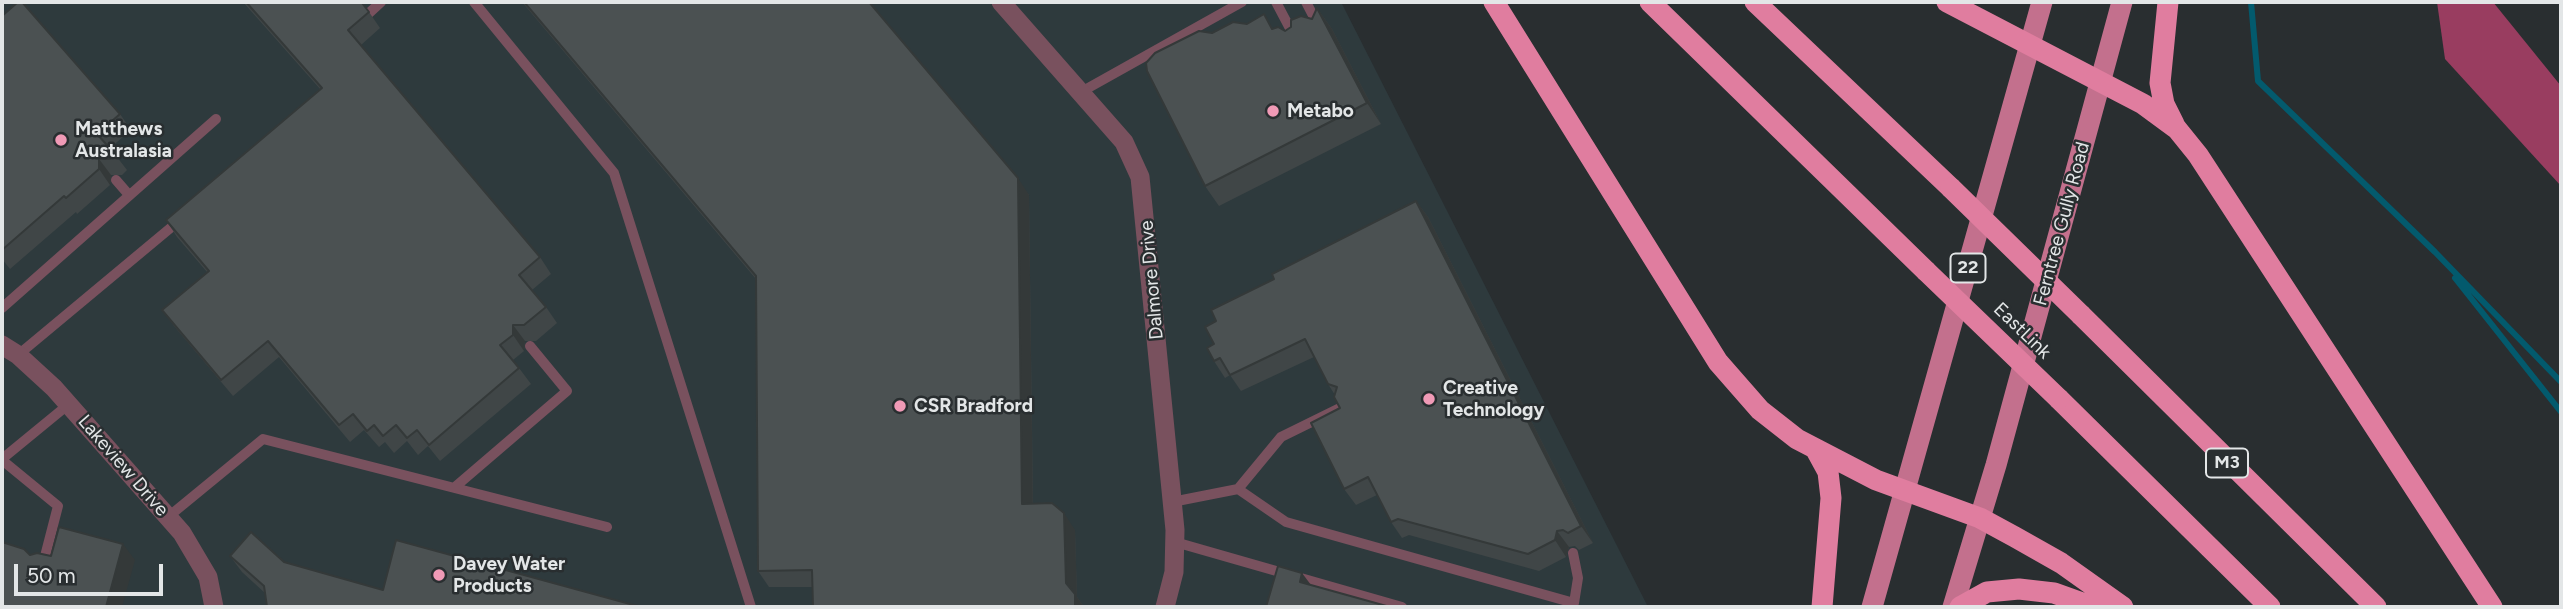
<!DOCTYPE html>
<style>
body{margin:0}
#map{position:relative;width:2563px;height:609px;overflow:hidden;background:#292e30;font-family:Figtree,sans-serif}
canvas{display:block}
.frame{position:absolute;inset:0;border:4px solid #e3e6e7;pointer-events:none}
.scale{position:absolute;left:14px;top:564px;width:149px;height:32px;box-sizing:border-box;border:4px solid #e3e6e7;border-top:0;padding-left:9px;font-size:21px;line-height:24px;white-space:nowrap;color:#e3e6e7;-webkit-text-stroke:5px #292e30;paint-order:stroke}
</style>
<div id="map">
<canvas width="2563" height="609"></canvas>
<div class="frame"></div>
<div class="scale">50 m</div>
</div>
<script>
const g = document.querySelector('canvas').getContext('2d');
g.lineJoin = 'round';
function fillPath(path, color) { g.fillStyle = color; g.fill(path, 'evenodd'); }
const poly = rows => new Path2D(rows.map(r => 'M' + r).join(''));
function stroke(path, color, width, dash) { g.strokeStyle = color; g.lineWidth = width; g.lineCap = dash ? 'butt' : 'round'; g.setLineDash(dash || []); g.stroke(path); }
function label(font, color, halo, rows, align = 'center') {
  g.font = font + ' Figtree,sans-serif'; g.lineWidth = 5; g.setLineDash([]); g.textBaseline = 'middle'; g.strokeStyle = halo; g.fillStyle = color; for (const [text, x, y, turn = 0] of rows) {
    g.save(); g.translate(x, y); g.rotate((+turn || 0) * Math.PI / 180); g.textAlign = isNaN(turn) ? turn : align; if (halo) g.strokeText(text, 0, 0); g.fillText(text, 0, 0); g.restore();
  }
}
fillPath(poly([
 [2,2,1341,2,1648,607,2,607]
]), '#2e3a3d');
fillPath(poly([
 [2437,2,2493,2,2561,86,2561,186,2445,59]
]), '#993d60');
stroke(poly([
 [2251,2,2258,81,2435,252,2561,382],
 [2455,278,2561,412]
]), '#035a6d', 6);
stroke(poly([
 [474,2,614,173,751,607],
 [1276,2,1295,38],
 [1306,2,1319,27],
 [368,14,381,2],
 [1081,92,1242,2],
 [116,180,129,195],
 [2,308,216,119],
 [18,355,180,220],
 [2,459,69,404],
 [2,460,58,506,43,564],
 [455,487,567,391,530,346],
 [1238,489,1281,437,1342,407],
 [1172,502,1238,489,1286,522,1574,603,1578,578,1573,553],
 [168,517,263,439,607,527],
 [1175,542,1402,607]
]), '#79515e', 10);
stroke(poly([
 [1001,2,1124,142,1140,177,1175,530,1174,572,1165,607],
 [2,345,18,355,54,388,182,533,208,577,214,607]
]), '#79515e', 19);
stroke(poly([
 [1872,607,2042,2],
 [1953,607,1996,465,2122,2]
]), '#c3708d', 21);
stroke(poly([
 [1494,2,1718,362,1760,410,1797,439,1876,480,1980,518,2015,537,2061,563,2123,607],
 [1650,2,1926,271],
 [1755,2,1951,188],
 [1947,2,2143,104,2177,129,2198,155,2492,607],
 [2168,2,2160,83,2164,104,2174,124],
 [2081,315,2376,607],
 [2059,399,2270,607],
 [1816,450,1828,472,1831,498,1822,607],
 [1960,607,1987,592,2019,589,2054,593,2093,607]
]), '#e07d9f', 21);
stroke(poly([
 [1951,188,2081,315],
 [1926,271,2059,399]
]), '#e07d9f', 21);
fillPath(poly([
 [243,2,359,2,369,12,380,28,361,45,540,257,551,274,532,290,546,307,557,323,536,341,525,341,524,351,513,360,531,384,440,461,428,446,418,455,407,441,394,453,385,442,379,447,364,430,350,442,279,357,233,396,174,326,162,310,207,272,177,237,166,220,321,90],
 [522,2,869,2,1029,195,1033,503,1075,530,1077,597,1084,607,813,607,813,587,769,587,758,571,756,279],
 [1317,8,1332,29,1381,124,1219,206,1205,186,1212,33,1274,28,1285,31,1312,19],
 [2,16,120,114,131,130,110,148,127,170,122,175,111,175,110,185,77,214,76,212,10,269,2,259],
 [1416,201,1428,217,1593,543,1579,550,1575,546,1569,547,1566,557,1539,571,1409,535,1402,538,1391,522,1377,495,1356,505,1344,489,1340,408,1335,395,1328,384,1314,357,1241,391,1230,375,1225,378,1214,361,1216,321,1274,279],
 [230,556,284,562,383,590,641,607,265,593,242,572]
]), '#404647');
fillPath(poly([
 [1317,8,1332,29,1381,124,1367,103],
 [99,159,111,175,110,185,99,169],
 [1018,178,1029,195,1033,520,1022,504],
 [1416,201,1428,217,1593,543,1581,526],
 [513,325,525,341,524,351,513,335],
 [1064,513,1075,530,1077,597,1084,607,1075,607,1066,583],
 [1557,531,1569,547,1566,557,1555,540],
 [123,544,135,560,122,607,106,607],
 [1302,573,1314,589,1300,582]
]), '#343939');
const building = poly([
 [18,2,22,2,120,114,97,134,115,154,110,159,99,159,99,169,66,198,64,196,2,250,2,16,18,2],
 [246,2,351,2,362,3,369,12,348,30,540,257,519,275,546,307,524,325,513,325,513,335,500,345,519,368,429,445,417,430,407,438,396,425,383,436,374,425,367,431,353,414,339,425,268,341,221,380,162,310,209,271,166,220,322,88,246,2],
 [524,2,869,2,1018,178,1022,504,1052,503,1064,513,1066,583,1075,594,1075,607,813,607,812,570,758,571,756,276,524,2],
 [1317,8,1367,103,1205,186,1147,71,1146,63,1155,53,1199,31,1212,33,1233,22,1247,24,1264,14,1272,29,1278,27,1285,31,1291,27,1291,20,1301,16,1312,19,1317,8],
 [1416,201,1581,526,1568,533,1563,530,1557,531,1555,540,1528,554,1398,519,1391,522,1368,477,1344,489,1311,423,1340,408,1334,397,1337,387,1328,384,1305,339,1230,375,1220,358,1214,361,1207,348,1214,344,1205,327,1216,321,1211,310,1274,279,1272,274,1416,201],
 [59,527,123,544,106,607,2,607,2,542,24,549,30,555,37,553,51,556,59,527],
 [251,532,284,562,383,590,396,540,641,607,267,607,264,586,230,556,251,532],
 [1278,566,1302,573,1300,582,1390,607,1266,607,1278,566]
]);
fillPath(building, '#4b5152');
stroke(building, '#343939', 2);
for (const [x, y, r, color] of [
 [1273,111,7,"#f09ab6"],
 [61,140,7,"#f09ab6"],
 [1429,399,7,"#f09ab6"],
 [900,406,7,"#f09ab6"],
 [439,575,7,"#f09ab6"]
]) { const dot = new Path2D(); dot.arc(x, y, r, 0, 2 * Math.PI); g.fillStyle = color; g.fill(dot); stroke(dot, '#292e30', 2.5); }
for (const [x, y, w] of [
 [1968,268,35],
 [2227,463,42]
]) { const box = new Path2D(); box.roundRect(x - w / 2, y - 14.5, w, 29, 5); g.fillStyle = '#292e30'; g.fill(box); stroke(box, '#e3e6e7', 2); }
label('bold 18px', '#e3e6e7', null, [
 ["22",1968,268],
 ["M3",2227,463]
]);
label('bold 19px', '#e3e6e7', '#292e30', [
 ["Metabo",1287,111],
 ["Matthews",75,129],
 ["Australasia",75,151],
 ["Creative",1443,388],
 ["Technology",1443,410],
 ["CSR Bradford",914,406],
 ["Davey Water",453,564],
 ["Products",453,586]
], 'left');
label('19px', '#e3e6e7', '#292e30', [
 ["Ferntree Gully Road",2062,224,-75],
 ["Dalmore Drive",1152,280,-95],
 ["EastLink",2022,331,44],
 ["Lakeview Drive",123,466,49]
]);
</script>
